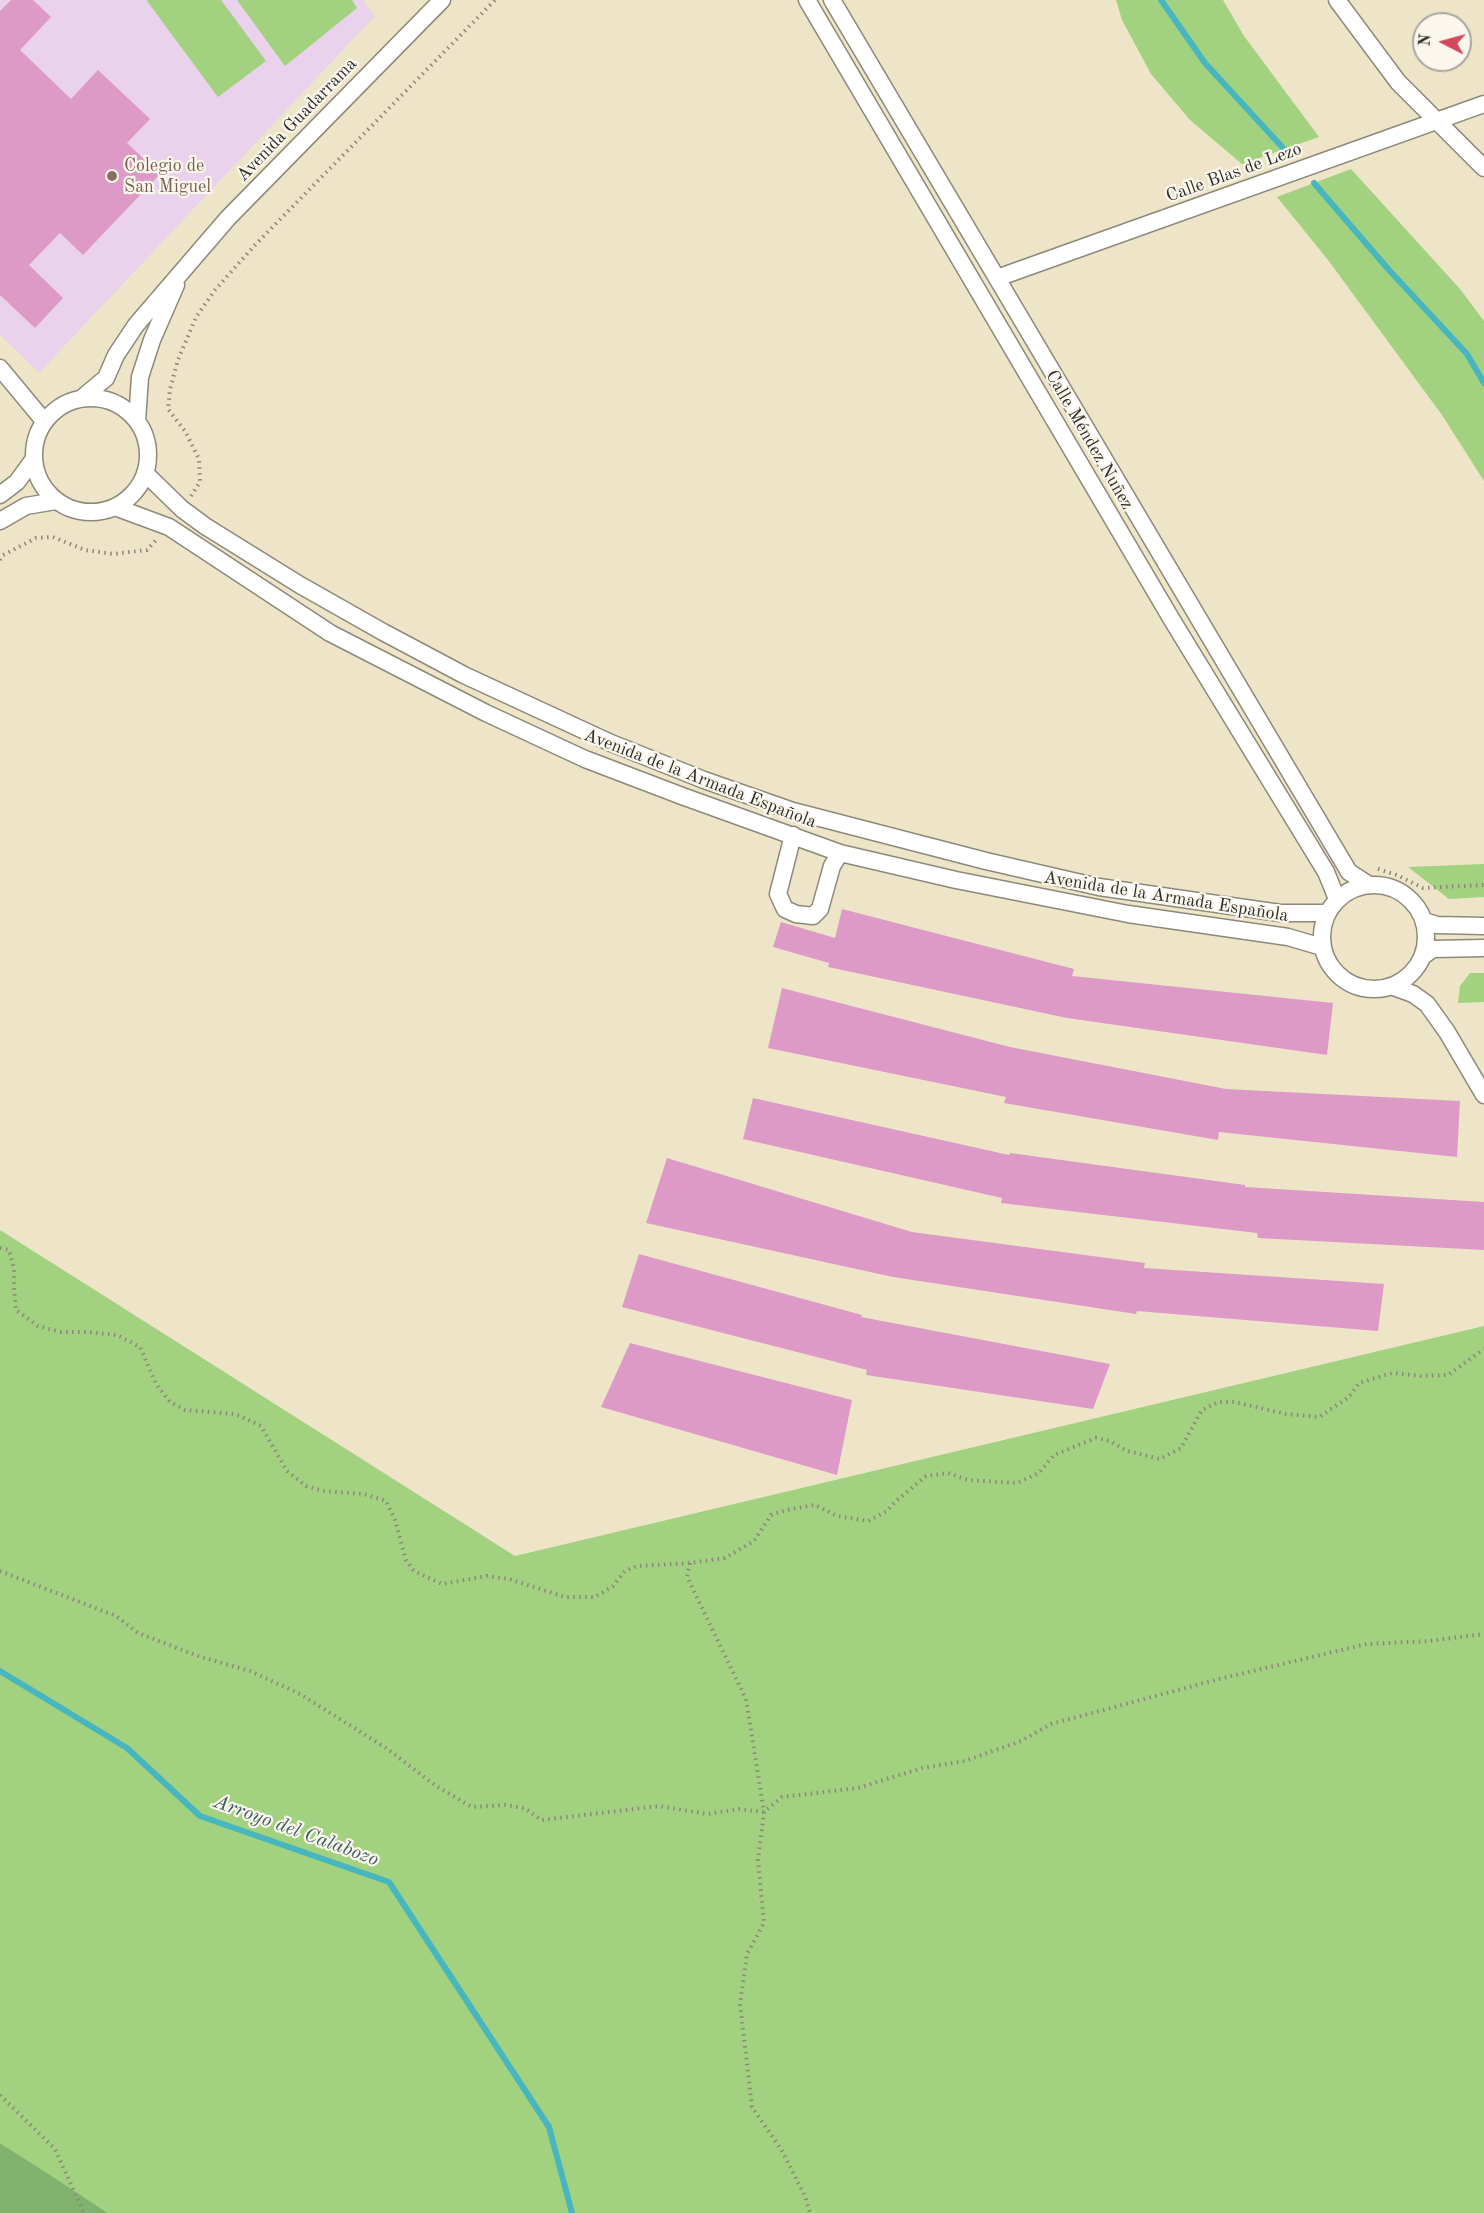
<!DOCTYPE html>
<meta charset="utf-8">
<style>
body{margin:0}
#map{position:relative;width:1484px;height:2213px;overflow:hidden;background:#eee5c8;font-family:"Old Standard TT",serif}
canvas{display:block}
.north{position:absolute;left:1412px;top:12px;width:60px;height:60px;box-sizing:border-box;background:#fbf7ec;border:2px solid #a8a59f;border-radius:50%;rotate:276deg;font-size:16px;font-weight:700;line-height:24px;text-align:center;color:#2b2b2b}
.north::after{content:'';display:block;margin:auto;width:21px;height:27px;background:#d1495b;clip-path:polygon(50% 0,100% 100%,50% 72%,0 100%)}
</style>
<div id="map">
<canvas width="1484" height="2213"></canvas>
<div class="north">N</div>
</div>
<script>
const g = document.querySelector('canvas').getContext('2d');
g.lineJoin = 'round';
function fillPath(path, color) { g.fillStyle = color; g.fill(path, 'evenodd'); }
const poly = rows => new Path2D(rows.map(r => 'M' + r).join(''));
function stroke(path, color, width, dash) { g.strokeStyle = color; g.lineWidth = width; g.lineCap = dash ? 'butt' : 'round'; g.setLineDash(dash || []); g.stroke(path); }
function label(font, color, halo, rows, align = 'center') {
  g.font = font + ' "Old Standard TT",serif'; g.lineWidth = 4.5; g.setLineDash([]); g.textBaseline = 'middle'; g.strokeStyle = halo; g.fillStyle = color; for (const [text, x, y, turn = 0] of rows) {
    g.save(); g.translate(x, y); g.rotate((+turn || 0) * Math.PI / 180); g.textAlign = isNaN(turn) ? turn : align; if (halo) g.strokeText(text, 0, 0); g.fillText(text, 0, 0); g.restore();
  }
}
fillPath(poly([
 [0,0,363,0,375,16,39,373,0,335]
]), '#ead1ec');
fillPath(poly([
 [148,0,221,0,266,61,218,97,147,1],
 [237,0,352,0,357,8,285,66],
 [1116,0,1223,0,1244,36,1319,137,1242,164,1190,120,1151,74,1122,20],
 [1351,169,1460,289,1484,321,1484,481,1442,415,1328,260,1277,197],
 [1484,864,1484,897,1449,899,1408,867],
 [1470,973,1484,973,1484,1002,1458,1003,1460,986],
 [0,1230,515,1556,1484,1326,1484,2213,108,2213,0,2143]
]), '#a2d17f');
fillPath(poly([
 [0,2143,47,2173,108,2213,0,2213]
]), '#81b36e');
stroke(poly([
 [1161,0,1205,63,1284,149],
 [1314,183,1389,270,1467,354,1484,383],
 [0,1671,127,1748,200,1816,389,1882,549,2127,572,2213]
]), '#47b6bf', 6);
fillPath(poly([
 [11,0,33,0,51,17,20,50,71,99,98,70,150,119,127,143,160,174,83,255,60,233,29,265,63,298,35,328,0,295,0,11],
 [842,909,1074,969,1072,976,1333,1003,1327,1055,1067,1018,828,967,829,963,773,947,781,922,835,938],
 [782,988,1010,1047,1226,1089,1460,1101,1457,1157,1219,1132,1218,1140,1004,1103,1006,1097,768,1048],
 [753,1098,1009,1155,1010,1153,1245,1185,1245,1187,1484,1202,1484,1250,1258,1238,1257,1233,1001,1203,1002,1198,743,1139],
 [667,1158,912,1232,1145,1263,1144,1268,1384,1284,1378,1331,1137,1311,1136,1314,893,1277,646,1223],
 [639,1254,862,1315,861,1317,1110,1364,1093,1409,866,1375,867,1370,622,1307],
 [630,1343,852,1400,837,1475,601,1407]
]), '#dd9ac7');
const minor = poly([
 [807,0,1172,620,1326,872,1337,899],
 [832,0,1349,872,1369,885],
 [1337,0,1398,82,1484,168],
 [997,278,1484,104],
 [0,368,44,421],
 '34 455a57 57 0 1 1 114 0a57 57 0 1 1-114 0Z',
 [82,398,106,378,116,355,136,325,228,218,442,0],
 [137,421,140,377,152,340,176,285],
 [145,473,182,509,205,526,300,585,383,632,464,675,611,743,704,780,793,811,986,861,1099,887,1280,913,1327,913],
 [0,495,17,482,33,460],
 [115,507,169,527,330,633,486,713,585,759,682,796,840,853,956,880,1128,914,1288,937,1322,947],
 [0,521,26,506,56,501],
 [793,835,778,894,785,909,796,914,813,916,820,909,832,866,840,853],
 '1322 937a52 52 0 1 1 104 0a52 52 0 1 1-104 0Z',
 [1424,921,1437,925,1484,926],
 [1423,956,1433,949,1484,948],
 [1391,986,1413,994,1427,1004,1447,1032,1484,1095]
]);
stroke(minor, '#8c887a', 19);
stroke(poly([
 [191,496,200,482,199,459,185,431,168,409,170,389,178,360,196,317,215,290,255,245,495,0],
 [0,560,3,555,36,538,53,537,85,550,114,554,147,550,156,540],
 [1378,869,1397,875,1423,888,1484,885],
 [0,1248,9,1250,14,1269,14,1288,16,1310,38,1326,61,1332,87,1332,117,1335,140,1347,156,1384,170,1402,185,1410,235,1414,261,1426,287,1471,306,1486,323,1491,364,1494,386,1501,395,1520,406,1560,414,1571,442,1584,487,1576,509,1579,565,1597,595,1597,613,1586,625,1571,637,1566,690,1563,725,1558,754,1541,771,1515,786,1510,815,1505,837,1516,868,1521,887,1511,895,1502,926,1476,948,1473,968,1480,1017,1483,1039,1473,1054,1455,1096,1438,1110,1441,1127,1451,1160,1459,1181,1448,1202,1410,1219,1402,1235,1402,1286,1414,1319,1417,1349,1397,1359,1383,1392,1373,1420,1376,1448,1375,1484,1349],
 [690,1563,687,1577,746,1699,764,1812,758,1860,764,1923,747,1954,740,2004,752,2107,781,2149,805,2196,810,2213],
 [0,1571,116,1616,138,1633,198,1656,250,1671,300,1694,386,1748,436,1786,472,1807,505,1805,524,1808,542,1820,659,1806,707,1814,739,1809,764,1812,782,1797,858,1788,922,1768,965,1761,1021,1741,1051,1724,1219,1679,1367,1644,1429,1641,1484,1634],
 [0,2095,55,2149,84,2213]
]), '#8c887a', 4, [1.5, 4.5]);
stroke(minor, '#fff', 16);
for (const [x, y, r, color] of [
 [112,176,6,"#8d6e63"]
]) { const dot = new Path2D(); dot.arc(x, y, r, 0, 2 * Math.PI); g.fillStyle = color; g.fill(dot); stroke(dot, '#fbf7ec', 2); }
label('18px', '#2b2b2b', '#fbf7ec', [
 ["Avenida Guadarrama",297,120,-46],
 ["Calle Blas de Lezo",1234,173,-20],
 ["Calle Méndez Nuñez",1089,440,60],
 ["Avenida de la Armada Española",700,779,21],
 ["Avenida de la Armada Española",1166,897,9]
]);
label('18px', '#785e54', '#fbf7ec', [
 ["Colegio de",124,166],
 ["San Miguel",124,187]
], 'left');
label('italic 20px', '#355c5f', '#fbf7ec', [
 ["Arroyo del Calabozo",296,1831,20]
]);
</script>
